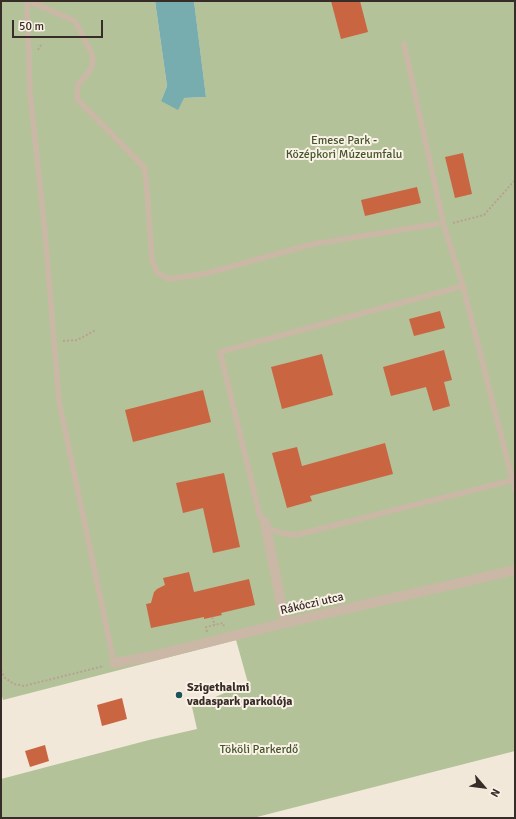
<!DOCTYPE html>
<meta charset="utf-8">
<style>
body{margin:0}
#map{position:relative;width:516px;height:819px;overflow:hidden;background:#f2e8da;font-family:Signika,sans-serif}
canvas{display:block}
.frame{position:absolute;inset:0;border:2px solid #372c27;pointer-events:none}
.north{position:absolute;left:464px;top:767px;width:40px;height:40px;-webkit-text-stroke:3px #faf2e7;paint-order:stroke;rotate:118deg;font-size:11px;font-weight:700;line-height:16px;text-align:center;color:#372c27}
.north::after{content:'';display:block;margin:auto;width:14px;height:18px;background:#372c27;clip-path:polygon(50% 0,100% 100%,50% 72%,0 100%)}
.scale{position:absolute;left:12px;top:20px;width:91px;height:18px;box-sizing:border-box;border:2px solid #372c27;border-top:0;padding-left:5px;font-size:12px;line-height:14px;white-space:nowrap;color:#372c27;-webkit-text-stroke:3px #faf2e7;paint-order:stroke}
</style>
<div id="map">
<canvas width="516" height="819"></canvas>
<div class="frame"></div>
<div class="north">N</div>
<div class="scale">50 m</div>
</div>
<script>
const g = document.querySelector('canvas').getContext('2d');
g.lineJoin = 'round';
function fillPath(path, color) { g.fillStyle = color; g.fill(path, 'evenodd'); }
const poly = rows => new Path2D(rows.map(r => 'M' + r).join(''));
function stroke(path, color, width, dash) { g.strokeStyle = color; g.lineWidth = width; g.lineCap = dash ? 'butt' : 'round'; g.setLineDash(dash || []); g.stroke(path); }
function label(font, color, halo, rows, align = 'center') {
  g.font = font + ' Signika,sans-serif'; g.lineWidth = 4; g.setLineDash([]); g.textBaseline = 'middle'; g.strokeStyle = halo; g.fillStyle = color; for (const [text, x, y, turn = 0] of rows) {
    g.save(); g.translate(x, y); g.rotate((+turn || 0) * Math.PI / 180); g.textAlign = isNaN(turn) ? turn : align; if (halo) g.strokeText(text, 0, 0); g.fillText(text, 0, 0); g.restore();
  }
}
fillPath(poly([
 [1,1,155,1,167,86,161,101,184,98,206,97,194,1,515,1,515,751,253,818,1,818,1,779,149,740,197,729,192,707,248,683,236,640,3,700,1,693]
]), '#b4c29a');
fillPath(poly([
 [155,1,194,1,206,97,184,98,178,110,161,101,167,86]
]), '#78adb0');
fillPath(poly([
 [331,1,360,1,368,32,341,39],
 [463,153,472,194,455,198,445,157],
 [417,187,421,203,365,216,361,200],
 [440,311,445,328,414,336,409,319],
 [444,350,452,380,444,382,450,406,433,411,426,387,391,396,383,367],
 [322,354,333,395,282,409,271,367],
 [203,390,211,422,133,442,125,410],
 [385,443,393,474,310,496,312,501,287,508,272,453,297,447,302,466],
 [224,473,240,547,213,553,203,508,183,513,176,483],
 [189,572,194,592,249,579,255,605,221,613,222,615,204,619,204,617,151,628,146,604,151,603,154,592,157,589,165,585,163,578],
 [122,698,127,719,102,726,97,705],
 [45,745,49,761,30,767,25,751]
]), '#ca6541');
stroke(poly([
 [38,50,41,45],
 [453,223,484,215,515,180],
 [63,341,77,340,96,330],
 [212,617,215,625],
 [207,632,206,627,223,623,224,627],
 [1,670,5,678,14,684,24,686,104,666]
]), '#b7a190', 2, [2, 2]);
stroke(poly([
 [27,1,30,92,45,233,59,401,114,663],
 [28,1,75,21,92,54,93,64,87,75,78,84,77,99,144,167,146,178,152,260,157,272,168,279,204,274,313,244,437,224],
 [404,44,444,226,463,286,515,490],
 [463,286,220,352,260,516,268,528,281,533,296,535,513,480]
]), '#cbb7a6', 5.5);
stroke(poly([
 [265,522,285,623],
 [114,663,153,656,285,623,515,570]
]), '#cbb7a6', 10);
for (const [x, y, r, color] of [
 [179,695,4,"#1b545a"]
]) { const dot = new Path2D(); dot.arc(x, y, r, 0, 2 * Math.PI); g.fillStyle = color; g.fill(dot); stroke(dot, '#faf2e7', 1.5); }
label('12px', '#45562a', '#faf2e7', [
 ["Emese Park -",344,141],
 ["Középkori Múzeumfalu",344,155],
 ["Tököli Parkerdő",259,750]
]);
label('12px', '#372c27', '#faf2e7', [
 ["Rákóczi utca",312,604,-13]
]);
label('bold 12px', '#372c27', '#faf2e7', [
 ["Szigethalmi",187,688],
 ["vadaspark parkolója",187,702]
], 'left');
</script>
